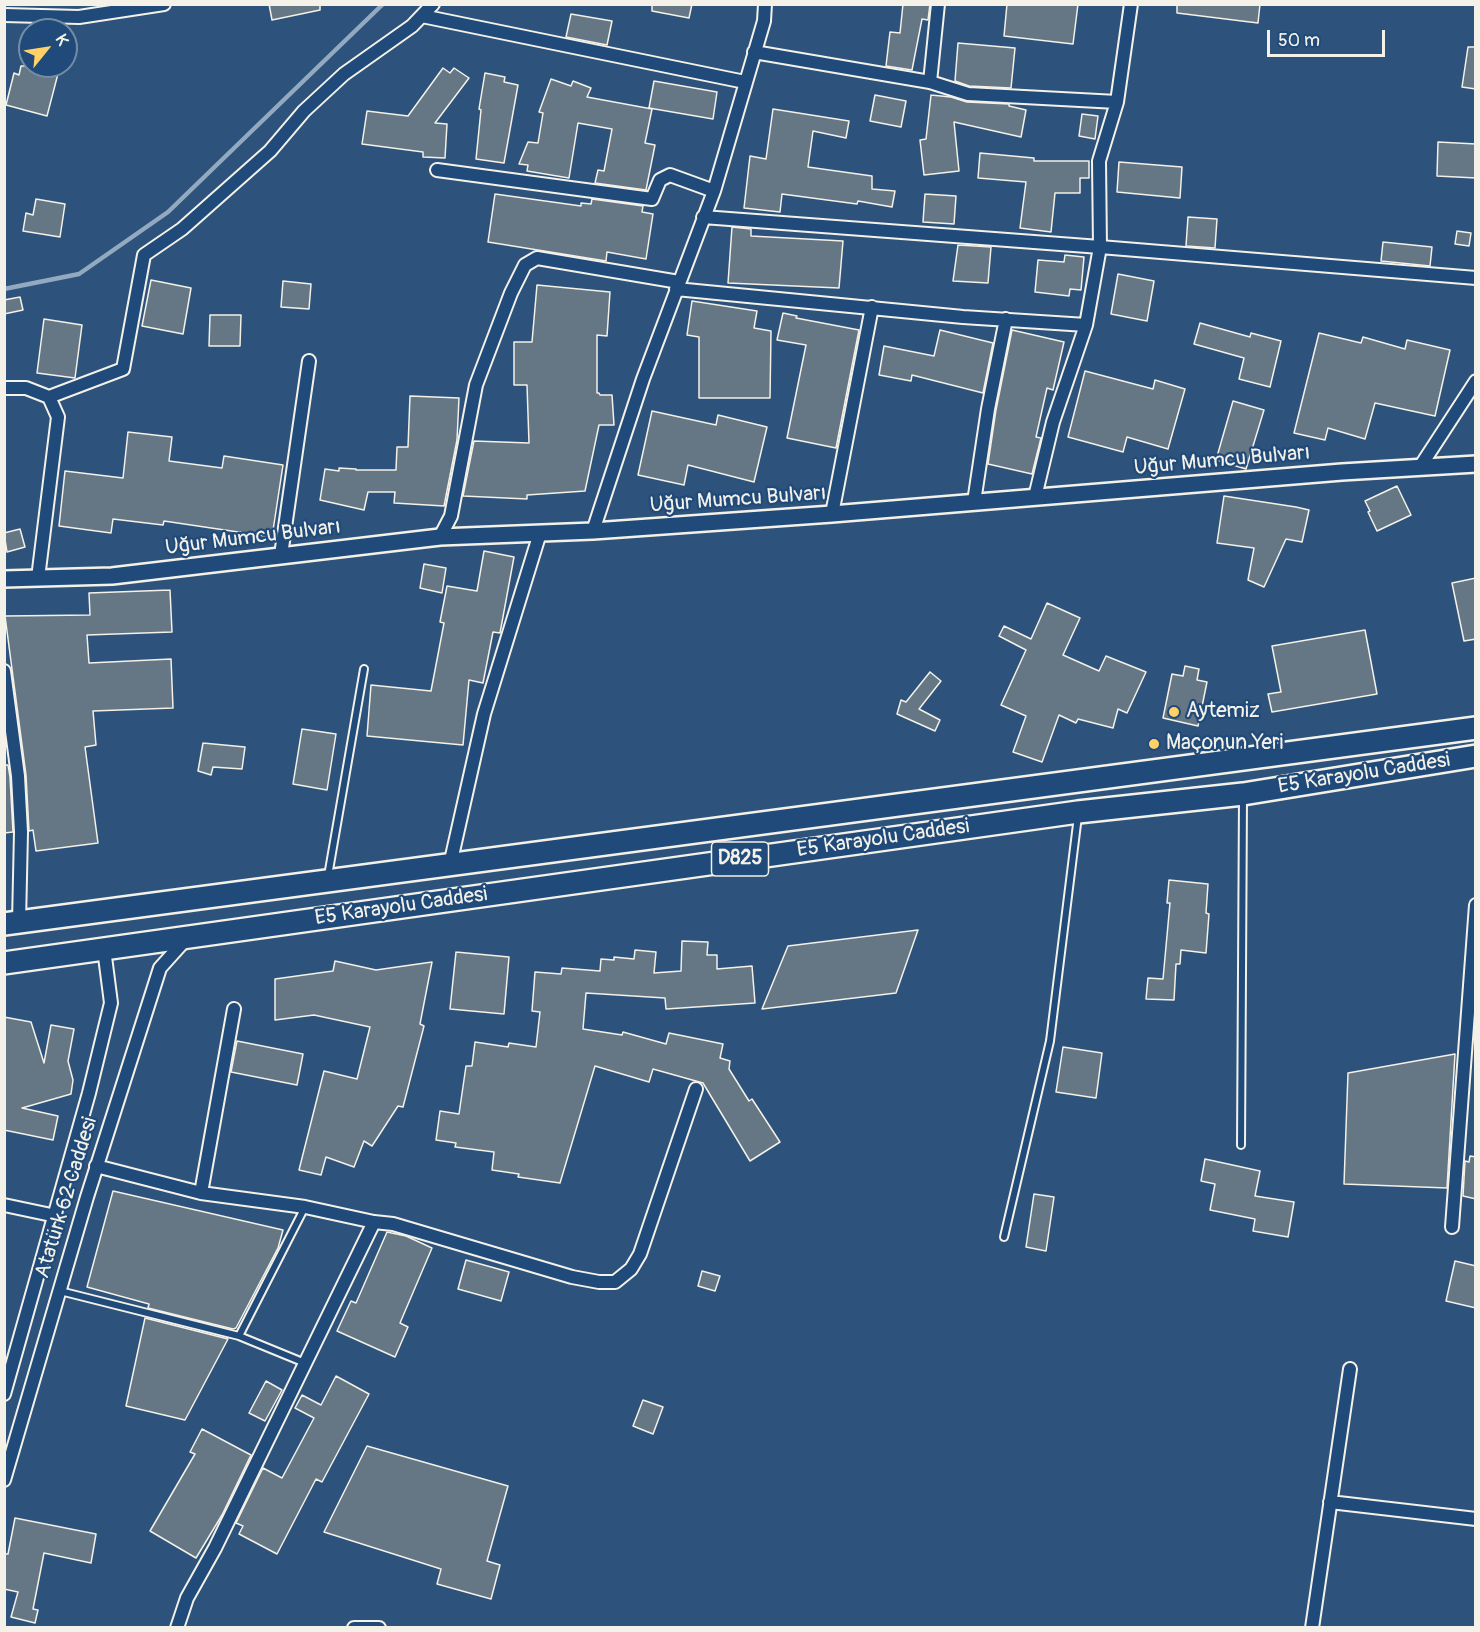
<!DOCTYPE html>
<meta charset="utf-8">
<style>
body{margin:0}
#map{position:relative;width:1480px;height:1632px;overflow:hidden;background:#2d537c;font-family:Pangolin,sans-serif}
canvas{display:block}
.frame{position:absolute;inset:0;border:6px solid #f4f1e8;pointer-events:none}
.north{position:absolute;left:18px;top:18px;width:60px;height:60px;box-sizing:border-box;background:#1f4a7a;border:2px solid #748da6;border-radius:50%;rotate:60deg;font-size:16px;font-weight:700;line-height:24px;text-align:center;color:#f4f1e8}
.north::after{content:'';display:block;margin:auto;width:21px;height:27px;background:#ffd166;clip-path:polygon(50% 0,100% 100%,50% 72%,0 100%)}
.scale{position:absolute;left:1267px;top:30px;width:118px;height:27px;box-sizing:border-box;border:3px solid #f4f1e8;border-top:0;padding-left:8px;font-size:18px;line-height:21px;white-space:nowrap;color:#f4f1e8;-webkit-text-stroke:4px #1f4a7a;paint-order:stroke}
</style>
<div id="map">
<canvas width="1480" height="1632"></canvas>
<div class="frame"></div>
<div class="north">K</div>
<div class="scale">50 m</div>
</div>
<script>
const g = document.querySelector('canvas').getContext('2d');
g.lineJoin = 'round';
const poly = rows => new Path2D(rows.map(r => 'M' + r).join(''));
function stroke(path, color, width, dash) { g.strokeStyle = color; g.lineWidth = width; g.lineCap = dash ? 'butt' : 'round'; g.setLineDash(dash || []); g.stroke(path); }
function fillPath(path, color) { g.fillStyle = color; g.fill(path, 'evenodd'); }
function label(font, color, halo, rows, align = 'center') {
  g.font = font + ' Pangolin,sans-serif'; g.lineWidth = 4.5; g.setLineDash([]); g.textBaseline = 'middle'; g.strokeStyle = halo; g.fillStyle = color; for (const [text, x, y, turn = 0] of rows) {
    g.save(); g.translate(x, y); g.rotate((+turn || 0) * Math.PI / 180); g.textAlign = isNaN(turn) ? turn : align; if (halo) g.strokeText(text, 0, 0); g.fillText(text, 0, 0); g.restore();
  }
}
stroke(poly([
 [4,289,79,274,168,212,383,4]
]), '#92a9c0', 4.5);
const building = poly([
 [269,4,320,4,320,10,272,20,269,4],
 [652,4,692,4,689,18,652,11,652,4],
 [903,4,930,4,928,20,922,19,912,70,886,66,890,32,900,33,903,4],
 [1007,4,1078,4,1073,44,1004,36,1007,4],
 [1177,4,1260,4,1258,23,1177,13,1177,4],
 [571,14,612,21,607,45,566,37,571,14],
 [958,43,1015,48,1011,88,969,86,955,81,958,43],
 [1468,47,1476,47,1476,89,1462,87,1468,47],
 [21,66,60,66,47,116,6,105,14,73,19,75,21,66],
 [443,68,450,73,454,68,469,78,435,123,447,124,445,158,423,157,423,152,362,144,367,111,408,116,443,68],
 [485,73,505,77,504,82,518,85,504,163,476,159,481,110,479,109,485,73],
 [551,79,571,86,573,81,591,88,587,97,652,109,645,143,655,145,646,190,595,183,598,170,604,171,612,129,578,123,569,178,527,171,528,165,519,164,528,142,538,143,543,113,539,112,551,79],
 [654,81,717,92,713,119,649,108,654,81],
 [875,95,906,101,901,127,870,121,875,95],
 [931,95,951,97,967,102,1009,104,1009,106,1026,110,1021,137,954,122,959,171,924,175,920,140,926,139,931,95],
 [773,109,849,121,846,138,813,131,808,167,872,176,872,189,895,191,892,207,858,201,857,204,782,194,780,212,744,208,750,156,766,159,773,109],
 [1082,114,1098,116,1095,139,1079,136,1082,114],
 [1438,142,1476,144,1476,178,1437,176,1438,142],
 [980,153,1034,158,1034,161,1089,161,1089,178,1080,178,1080,193,1055,193,1051,232,1020,228,1026,182,978,178,980,153],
 [1119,162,1182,167,1180,198,1117,192,1119,162],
 [495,194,581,206,581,203,591,204,592,199,643,206,642,212,653,214,646,259,607,252,606,261,488,242,495,194],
 [925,194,956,196,954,224,923,222,925,194],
 [36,199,65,204,60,237,23,231,26,213,33,215,36,199],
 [1188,217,1217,219,1215,248,1186,246,1188,217],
 [732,227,751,229,751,236,843,241,839,288,728,283,732,227],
 [1457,231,1471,233,1469,246,1455,244,1457,231],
 [1383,242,1432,247,1430,266,1381,261,1383,242],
 [958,245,991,247,988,283,953,281,958,245],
 [1065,255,1084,257,1081,290,1070,289,1069,296,1035,292,1038,260,1064,262,1065,255],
 [1118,274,1154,281,1147,321,1111,314,1118,274],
 [151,280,191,288,183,334,142,326,151,280],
 [283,281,311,284,309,309,281,307,283,281],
 [537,285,610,292,607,336,597,335,597,393,599,393,600,395,612,395,614,425,599,425,585,491,527,495,527,499,463,496,474,441,529,443,527,385,514,385,514,342,532,342,537,285],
 [20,297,23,310,4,314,4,300,20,297],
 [692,301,757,311,754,328,771,331,770,398,699,398,699,337,687,335,692,301],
 [783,313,797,316,796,318,859,330,836,448,787,438,806,345,777,340,783,313],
 [210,315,241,315,240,346,209,346,210,315],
 [44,319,82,325,75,378,37,373,44,319],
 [1200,323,1250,337,1251,333,1281,341,1270,387,1239,379,1244,358,1194,344,1200,323],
 [940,330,993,343,983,393,912,375,911,381,879,375,884,346,934,356,940,330],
 [1012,330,1064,342,1053,390,1047,388,1036,437,1041,438,1032,474,988,464,996,410,1012,330],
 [1319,333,1361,343,1363,337,1405,349,1407,340,1450,350,1435,416,1375,403,1365,439,1328,428,1325,440,1294,433,1319,333],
 [1085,371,1153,389,1155,380,1185,389,1168,449,1127,437,1123,452,1068,437,1085,371],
 [410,396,459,398,457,440,444,506,394,503,395,492,368,492,364,510,320,500,325,469,339,471,339,468,356,469,356,470,396,470,397,447,408,447,410,396],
 [1233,401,1264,410,1246,469,1216,460,1233,401],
 [652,411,716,425,718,415,767,427,754,482,688,465,684,485,638,475,652,411],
 [128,432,172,437,169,461,222,468,224,456,283,465,272,537,164,521,163,525,113,519,111,533,59,526,65,471,123,478,128,432],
 [1397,486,1411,515,1377,531,1368,512,1370,511,1365,501,1397,486],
 [1224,496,1296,507,1309,510,1302,542,1286,539,1264,587,1248,580,1254,548,1217,543,1224,496],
 [20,529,25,547,7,552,4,533,20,529],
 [484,551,514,557,500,633,493,632,483,683,469,680,463,745,367,736,371,685,431,691,444,623,440,622,447,586,477,591,484,551],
 [424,564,446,568,442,593,420,588,424,564],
 [1476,578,1476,639,1464,641,1452,583,1476,578],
 [170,590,172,632,87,635,89,663,171,659,173,708,93,711,96,745,85,747,98,843,36,851,33,830,29,831,26,775,5,616,90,615,89,593,170,590],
 [1047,603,1080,618,1063,655,1099,671,1106,656,1146,672,1127,713,1118,709,1113,728,1078,719,1076,723,1059,715,1042,762,1013,752,1026,716,1001,705,1026,650,999,636,1004,626,1031,639,1047,603],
 [1365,630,1377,694,1272,712,1268,694,1281,692,1272,646,1365,630],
 [1185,666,1199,669,1197,680,1207,682,1198,726,1163,718,1172,674,1183,676,1185,666],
 [930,672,941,681,919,709,940,720,935,731,897,714,901,700,906,702,930,672],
 [302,729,336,734,327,790,293,784,302,729],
 [203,743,245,747,242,769,213,767,211,775,198,771,203,743],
 [4,765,8,765,10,777,13,832,4,833,4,765],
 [1169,880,1208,884,1206,913,1209,914,1206,953,1181,950,1180,964,1176,964,1174,1000,1146,999,1148,978,1163,979,1170,903,1167,903,1169,880],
 [918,930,896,993,762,1009,788,946,918,930],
 [682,941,708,942,707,955,717,955,717,969,752,966,755,1003,666,1009,665,998,586,993,583,1029,622,1035,623,1032,666,1044,669,1033,723,1044,720,1058,730,1061,729,1069,749,1101,752,1099,780,1142,750,1161,703,1083,653,1069,649,1082,595,1066,560,1183,518,1177,519,1174,492,1170,494,1152,455,1147,456,1143,436,1140,440,1111,459,1114,466,1066,472,1066,475,1042,508,1047,509,1043,536,1047,540,1012,532,1011,535,972,561,974,562,968,600,971,601,959,614,960,614,957,634,959,635,950,656,952,654,973,681,971,682,941],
 [456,952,509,957,504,1014,450,1009,456,952],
 [335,961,376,970,432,962,420,1024,424,1026,403,1107,398,1106,372,1146,364,1141,354,1167,326,1157,321,1175,299,1170,324,1071,357,1079,370,1027,314,1015,275,1020,275,979,333,971,335,961],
 [4,1017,31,1022,44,1063,51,1025,74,1029,68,1061,73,1080,71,1094,22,1108,58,1116,53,1140,4,1130,4,1017],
 [237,1041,303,1054,297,1085,231,1072,237,1041],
 [1063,1047,1102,1053,1096,1098,1056,1092,1063,1047],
 [1455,1054,1447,1188,1344,1184,1348,1073,1455,1054],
 [1470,1156,1476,1157,1476,1199,1463,1196,1465,1161,1469,1162,1470,1156],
 [1205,1159,1260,1171,1255,1196,1294,1202,1288,1237,1253,1231,1255,1219,1210,1210,1215,1184,1201,1181,1205,1159],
 [113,1191,283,1230,278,1248,236,1328,233,1329,148,1308,149,1304,87,1287,113,1191],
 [1034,1194,1054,1197,1046,1251,1026,1247,1034,1194],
 [387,1232,406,1236,432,1248,400,1323,408,1327,395,1357,337,1331,351,1301,356,1303,387,1232],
 [466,1260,509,1272,501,1301,458,1289,466,1260],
 [1455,1261,1476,1266,1476,1308,1446,1301,1455,1261],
 [702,1271,720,1276,715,1291,698,1286,702,1271],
 [145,1318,228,1339,185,1420,126,1406,145,1318],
 [336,1376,369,1394,322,1482,316,1479,277,1554,239,1534,243,1526,236,1523,263,1468,282,1478,314,1418,295,1408,302,1395,321,1405,336,1376],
 [266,1381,282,1390,265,1421,249,1413,266,1381],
 [643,1400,663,1407,653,1434,633,1426,643,1400],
 [202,1429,251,1455,222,1515,196,1558,150,1531,195,1454,190,1452,202,1429],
 [367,1446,508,1486,487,1561,500,1565,491,1599,437,1584,441,1569,324,1532,367,1446],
 [15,1518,96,1534,91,1563,44,1553,33,1609,38,1610,35,1623,11,1617,18,1592,4,1589,4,1554,8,1554,15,1518]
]);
fillPath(building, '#657685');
stroke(building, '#f4f1e8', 1.5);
const service = poly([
 [328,876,364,669],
 [1241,1145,1243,797],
 [1004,1237,1050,1041,1078,816],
 [60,1291,239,1336,305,1363],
 [239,1336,305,1207]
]);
const minor = poly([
 [4,15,79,17,164,4],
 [422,16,745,82],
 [754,52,930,82,968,94,1117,102],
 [930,82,938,4],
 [437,170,652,199,660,180,670,175,714,191],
 [703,217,1100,247,1476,278],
 [676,289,963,317,1086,325],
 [4,388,26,388,49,397,58,417,38,578],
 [49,397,123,369,144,255,182,229,270,151,304,111,344,74,412,26,433,4],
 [1420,467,1476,381],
 [1035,497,1053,422,1086,325,1100,247,1099,161,1117,102,1131,4],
 [974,502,988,409,1006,319],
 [832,514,872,307],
 [593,531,643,379,714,191,764,21,765,4],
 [440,537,451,516,476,385,511,293,525,265,537,258,679,282],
 [281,555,309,361],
 [4,671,18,776,21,832,19,922],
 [450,865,484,714,540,533],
 [96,1166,201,1193,305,1207,374,1222,393,1224,572,1277,599,1282,615,1282,631,1269,640,1254,696,1089],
 [201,1193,234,1009],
 [4,1205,56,1216],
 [1452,1227,1476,905],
 [4,1394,89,1093,111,1003,104,949],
 [4,1480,87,1197,160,968,187,938],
 [1330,1502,1476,1519],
 [177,1628,187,1598,215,1548,374,1222],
 [354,1628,379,1628],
 [1312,1628,1350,1369]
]);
const tertiary = poly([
 [4,579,112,576,440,537,593,531,832,514,1342,472,1476,464]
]);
const trunk = poly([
 [4,924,1476,728],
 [4,963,1078,812,1243,794,1476,756]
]);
stroke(service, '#f4f1e8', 10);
stroke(minor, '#f4f1e8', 16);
stroke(tertiary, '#f4f1e8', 20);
stroke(trunk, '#f4f1e8', 26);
stroke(service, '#1f4a7a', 6);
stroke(minor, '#1f4a7a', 12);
stroke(tertiary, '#1f4a7a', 15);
stroke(trunk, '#1f4a7a', 21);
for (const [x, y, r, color] of [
 [1174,712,6,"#ffd166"],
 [1154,744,6,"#ffd166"]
]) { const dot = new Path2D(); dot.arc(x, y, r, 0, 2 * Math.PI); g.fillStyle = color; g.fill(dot); stroke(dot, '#1f4a7a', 2); }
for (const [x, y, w] of [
 [740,859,57]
]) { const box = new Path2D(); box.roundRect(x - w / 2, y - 17, w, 34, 4.5); g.fillStyle = '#1f4a7a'; g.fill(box); stroke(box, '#f4f1e8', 1.5); }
label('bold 20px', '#f4f1e8', null, [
 ["D825",740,859]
]);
label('21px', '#f4f1e8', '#1f4a7a', [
 ["Uğur Mumcu Bulvarı",1222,461,-5],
 ["Uğur Mumcu Bulvarı",738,500,-4],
 ["Uğur Mumcu Bulvarı",253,538,-7],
 ["E5 Karayolu Caddesi",1364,774,-9],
 ["E5 Karayolu Caddesi",883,839,-8],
 ["E5 Karayolu Caddesi",401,907,-8],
 ["Atatürk 62 Caddesi",67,1198,-73]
]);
label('21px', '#f4f1e8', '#1f4a7a', [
 ["Aytemiz",1186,712],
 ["Maçonun Yeri",1166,744]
], 'left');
</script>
